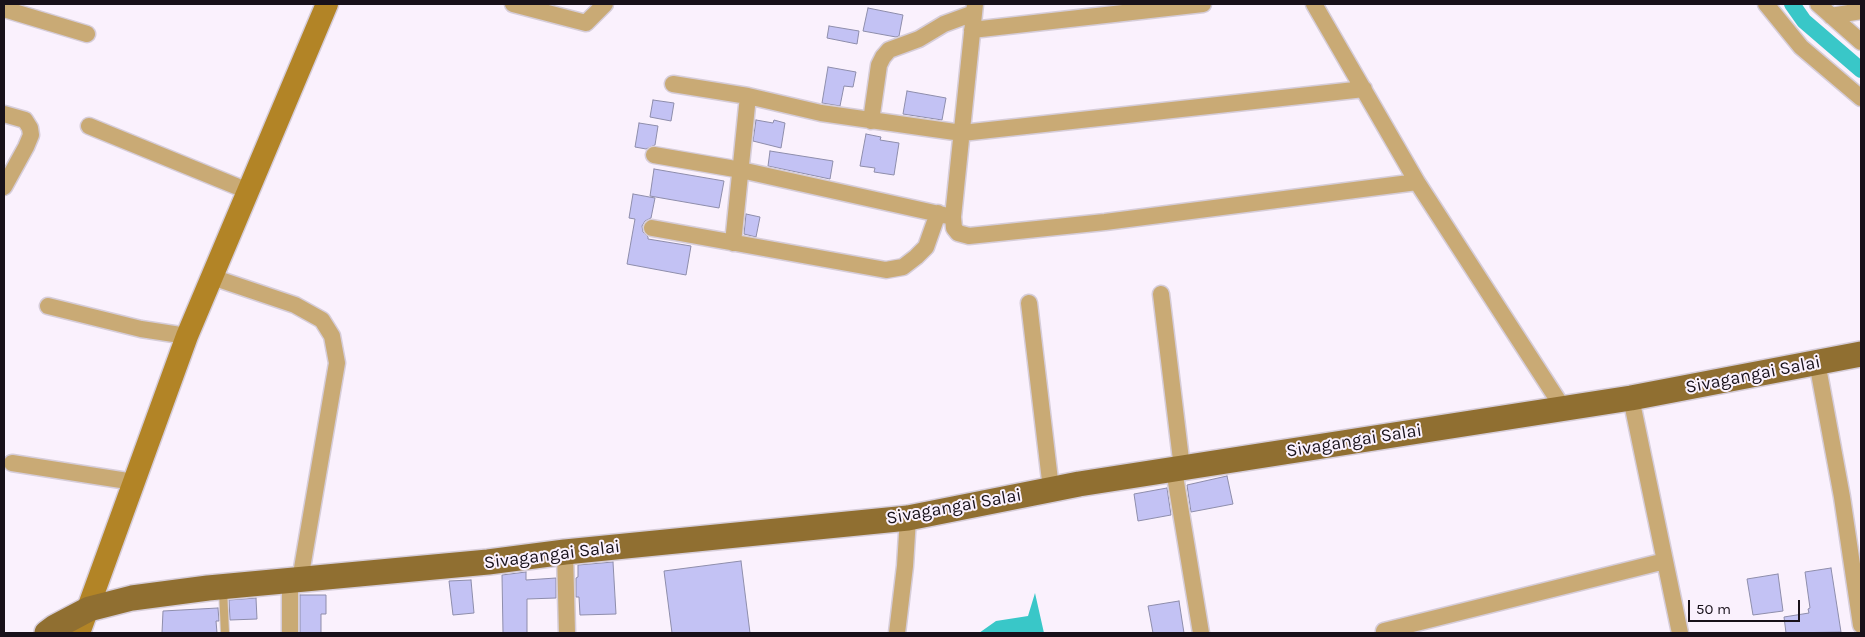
<!DOCTYPE html>
<style>
body{margin:0}
#map{position:relative;width:1865px;height:637px;overflow:hidden;background:#faf1fd;font-family:Karla,sans-serif}
canvas{display:block}
.frame{position:absolute;inset:0;border:5px solid #18111a;pointer-events:none}
.scale{position:absolute;left:1688px;top:600px;width:112px;height:22px;box-sizing:border-box;border:2px solid #18111a;border-top:0;padding-left:6px;font-size:15px;line-height:18px;white-space:nowrap;color:#18111a;-webkit-text-stroke:4px #faf1fd;paint-order:stroke}
</style>
<div id="map">
<canvas width="1865" height="637"></canvas>
<div class="frame"></div>
<div class="scale">50 m</div>
</div>
<script>
const g = document.querySelector('canvas').getContext('2d');
g.lineJoin = 'round';
function fillPath(path, color) { g.fillStyle = color; g.fill(path, 'evenodd'); }
const poly = rows => new Path2D(rows.map(r => 'M' + r).join(''));
function stroke(path, color, width, dash) { g.strokeStyle = color; g.lineWidth = width; g.lineCap = dash ? 'butt' : 'round'; g.setLineDash(dash || []); g.stroke(path); }
function label(font, color, halo, rows, align = 'center') {
  g.font = font + ' Karla,sans-serif'; g.lineWidth = 4; g.setLineDash([]); g.textBaseline = 'middle'; g.strokeStyle = halo; g.fillStyle = color; for (const [text, x, y, turn = 0] of rows) {
    g.save(); g.translate(x, y); g.rotate((+turn || 0) * Math.PI / 180); g.textAlign = isNaN(turn) ? turn : align; if (halo) g.strokeText(text, 0, 0); g.fillText(text, 0, 0); g.restore();
  }
}
fillPath(poly([
 [1035,593,1044,633,979,633,996,621,1028,616]
]), '#39c7c8');
stroke(poly([
 [1792,4,1804,21,1861,70]
]), '#39c7c8', 16);
const building = poly([
 [868,8,903,15,899,36,896,37,863,31,868,8],
 [829,26,859,31,857,44,827,38,829,26],
 [828,67,856,72,853,87,844,86,840,106,822,103,828,67],
 [907,91,946,98,942,120,903,114,907,91],
 [653,100,674,103,671,121,650,117,653,100],
 [756,120,773,123,774,120,785,123,781,148,753,141,756,120],
 [639,123,658,126,655,145,646,149,635,147,639,123],
 [866,134,881,137,880,140,899,143,894,175,874,172,875,168,860,166,866,134],
 [770,151,833,161,830,179,768,166,770,151],
 [654,169,724,181,719,208,650,196,654,169],
 [633,194,655,198,651,218,645,221,642,226,643,232,648,237,648,239,691,246,686,275,627,264,635,219,629,218,633,194],
 [746,214,760,217,756,237,744,234,746,214],
 [1227,476,1233,504,1191,512,1187,485,1227,476],
 [1167,488,1171,515,1138,521,1134,494,1167,488],
 [741,561,750,633,672,633,664,571,741,561],
 [613,562,616,614,580,615,579,597,576,597,576,578,578,577,578,565,613,562],
 [1831,568,1841,632,1786,633,1784,617,1809,613,1808,609,1810,608,1805,572,1831,568],
 [526,572,526,580,556,578,556,598,527,599,527,633,503,633,502,575,526,572],
 [1778,574,1783,611,1753,615,1747,579,1778,574],
 [471,580,474,613,453,615,449,581,471,580],
 [300,595,326,595,326,614,321,614,321,633,300,633,300,595],
 [256,598,257,619,230,620,229,600,256,598],
 [1179,601,1184,633,1153,633,1148,606,1179,601],
 [218,608,219,621,216,621,217,633,162,633,163,611,218,608]
]);
fillPath(building, '#c3c2f4');
stroke(building, '#8e8dab', 1);
const lane = poly([
 [223,590,225,633]
]);
const street = poly([
 [513,4,586,23,605,4],
 [975,4,953,217,954,228,958,233,969,236,1105,222,1417,182],
 [1314,4,1417,182,1563,408],
 [1766,4,1801,47,1861,98],
 [1818,4,1861,42],
 [4,9,87,34],
 [1831,16,1861,11],
 [972,30,1203,4],
 [673,84,748,96,821,113,962,133,1364,89],
 [4,114,25,120,30,128,31,135,26,147,4,187],
 [871,121,879,65,883,57,889,50,919,39,944,24,974,13],
 [89,126,248,191],
 [654,155,741,170,948,216],
 [652,228,886,270,903,267,916,257,926,247,938,213],
 [733,243,748,96],
 [212,277,295,305,322,320,332,336,337,363,300,580],
 [1161,294,1182,468],
 [1029,303,1051,489],
 [48,306,141,329,187,336],
 [1817,362,1842,497,1861,625],
 [1631,398,1680,633],
 [12,463,134,482],
 [1174,470,1201,633],
 [565,552,567,633],
 [290,580,290,633],
 [1384,631,1665,561],
 [897,633,905,566,908,518]
]);
const secondary = poly([
 [79,633,187,336,327,4]
]);
const primary = poly([
 [47,633,55,627,89,609,132,598,208,588,488,562,565,552,908,518,1079,484,1631,398,1861,354]
]);
stroke(lane, '#d6cdd9', 10);
stroke(street, '#d6cdd9', 19);
stroke(secondary, '#d6cdd9', 25);
stroke(primary, '#d6cdd9', 28);
stroke(lane, '#c9aa75', 8);
stroke(street, '#c9aa75', 16);
stroke(secondary, '#b28426', 22);
stroke(primary, '#906f31', 25);
label('18px', '#18111a', '#faf1fd', [
 ["Sivagangai Salai",1753,375,-11],
 ["Sivagangai Salai",1354,441,-9],
 ["Sivagangai Salai",954,507,-10],
 ["Sivagangai Salai",552,555,-7]
]);
</script>
